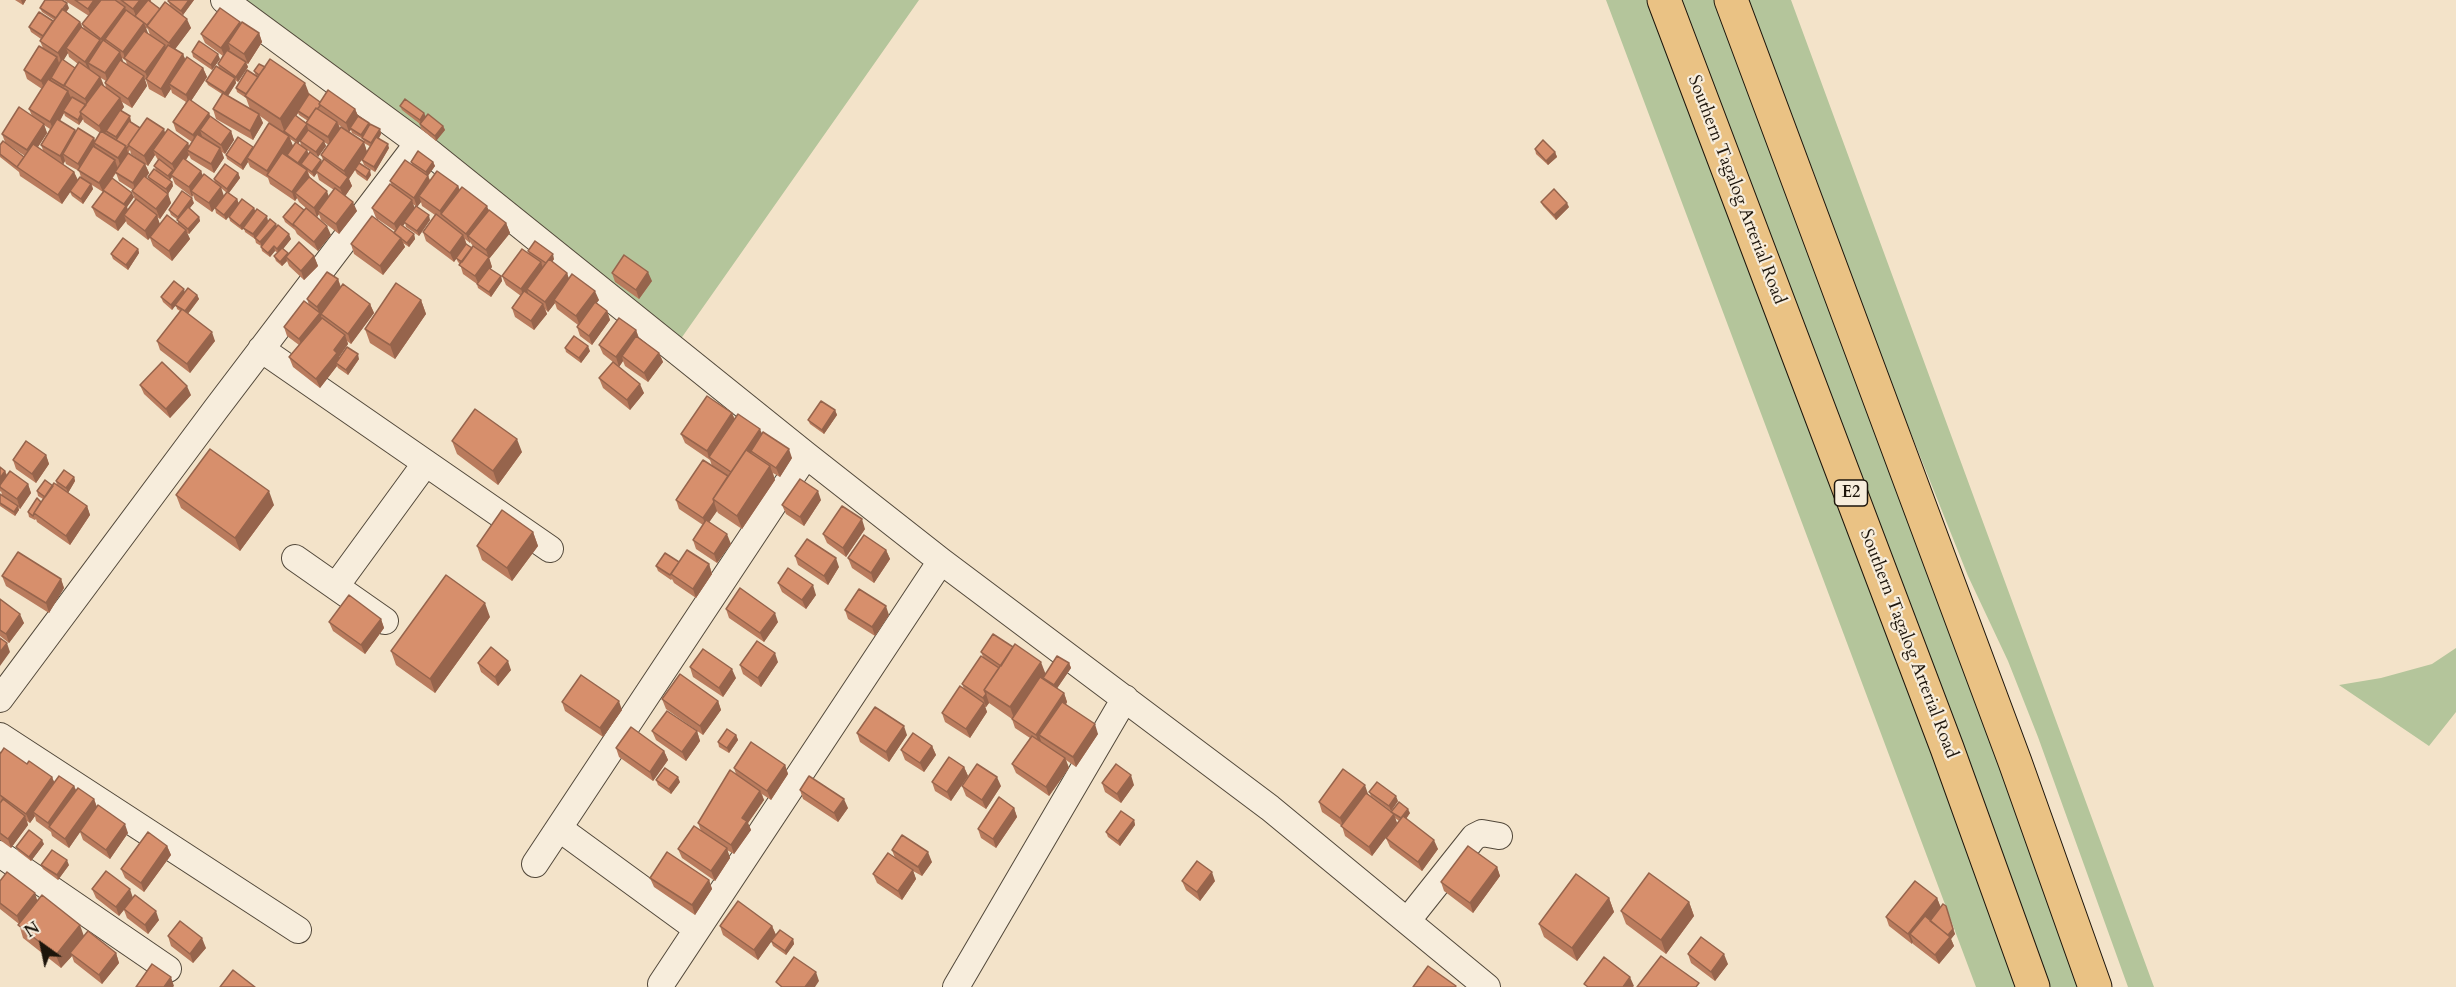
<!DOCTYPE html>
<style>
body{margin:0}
#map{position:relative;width:2456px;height:987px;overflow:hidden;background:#f3e3c9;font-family:Cardo,serif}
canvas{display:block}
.north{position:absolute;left:12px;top:915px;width:60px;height:60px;-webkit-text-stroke:4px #f7eddc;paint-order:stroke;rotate:327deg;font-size:16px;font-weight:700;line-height:24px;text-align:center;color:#1d150b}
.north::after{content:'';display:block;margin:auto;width:21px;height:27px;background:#1d150b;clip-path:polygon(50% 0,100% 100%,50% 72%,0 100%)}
</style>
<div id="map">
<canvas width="2456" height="987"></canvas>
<div class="north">N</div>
</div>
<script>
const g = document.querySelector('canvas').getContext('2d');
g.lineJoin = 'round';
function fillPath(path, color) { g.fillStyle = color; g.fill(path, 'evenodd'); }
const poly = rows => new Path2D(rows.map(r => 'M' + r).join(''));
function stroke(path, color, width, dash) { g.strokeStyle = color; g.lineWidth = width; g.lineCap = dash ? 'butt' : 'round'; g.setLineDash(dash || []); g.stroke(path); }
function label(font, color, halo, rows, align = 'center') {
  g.font = font + ' Cardo,serif'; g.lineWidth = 4.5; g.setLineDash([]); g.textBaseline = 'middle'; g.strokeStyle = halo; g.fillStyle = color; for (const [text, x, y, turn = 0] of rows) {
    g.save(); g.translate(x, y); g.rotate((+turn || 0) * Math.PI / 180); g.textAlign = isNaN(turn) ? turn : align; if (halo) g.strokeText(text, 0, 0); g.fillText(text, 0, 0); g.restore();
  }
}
fillPath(poly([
 [234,0,919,0,680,340],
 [1606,0,1651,0,2022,987,1976,987],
 [1678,0,1718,0,2087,987,2046,987],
 [1747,0,1791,0,2154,987,2128,987,2038,737,2008,661,1968,576,1872,336,1815,176],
 [2456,648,2456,712,2429,746,2339,685,2381,678,2432,664]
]), '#b4c59b');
const minor = poly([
 [224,0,418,143,806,455,941,561,1270,808,1487,987],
 [261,349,550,549],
 [295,558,385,621],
 [336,586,425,464],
 [0,699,216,409,418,143],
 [0,736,298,930],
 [560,829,697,929],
 [0,854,168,969],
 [535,864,806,455],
 [1408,920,1474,837,1482,833,1499,836],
 [661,984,941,561],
 [956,987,1125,698]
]);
const highway = poly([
 [1664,0,1947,748,2033,987],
 [1731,0,2015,762,2095,987]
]);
stroke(minor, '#52483a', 28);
stroke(highway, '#1d150b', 35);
stroke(minor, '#f7eddc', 26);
stroke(highway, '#eac284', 33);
fillPath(poly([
 [15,0,26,0,23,5],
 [64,0,151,0,150,1,160,9,170,5,168,1,194,0,183,15,191,28,175,49,183,54,185,59,203,68,207,77,191,101,209,113,210,116,231,131,234,140,225,154,222,152,224,158,214,173,191,159,189,155,186,160,201,171,203,176,215,183,214,179,238,173,240,178,229,193,237,199,239,204,254,208,255,211,268,221,276,224,277,227,291,239,283,249,288,254,314,256,318,266,304,280,289,266,287,261,282,266,276,261,274,256,278,253,275,251,270,257,262,251,261,246,256,243,255,239,245,232,244,228,242,230,230,221,229,217,231,214,226,220,216,213,215,208,212,212,195,200,193,195,192,197,175,184,172,177,170,180,172,182,173,186,168,194,171,203,160,219,157,217,160,224,178,223,178,220,171,215,169,210,194,203,189,208,199,217,200,221,189,234,187,233,190,239,172,261,153,246,150,238,148,240,127,224,126,221,118,231,96,216,92,207,103,192,92,185,93,189,83,204,72,196,70,192,62,204,20,176,19,172,0,157,0,145,5,142,2,134,32,116,29,109,42,89,27,79,24,70,43,48,40,41,41,39,31,32,29,27,53,22,54,20,42,12,40,8,69,8,66,12,80,22,82,27,84,29,82,24,89,16],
 [146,28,148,29,150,35,160,42,147,33],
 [68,53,69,57,78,64,75,68,63,60],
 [122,58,126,61,127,65,122,62],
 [101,78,106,81,105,83,106,88,104,86],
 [144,78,146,80,149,89,165,98,171,89,172,93,186,102,173,122,176,131,192,142,189,147,188,143,165,134,140,128,131,122,131,121,121,111,124,107,122,102,132,108,147,86],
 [64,113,65,116,79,125,83,119,84,122,100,133,95,141,94,138,76,132,75,130,60,121],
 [44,125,50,129,41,145,43,150,38,147,47,133],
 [7,144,25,156,24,157],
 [130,150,131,154,148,166,155,155,158,160,154,166,156,170,148,177,149,180,146,178,149,173,145,164,128,153],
 [65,161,66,164,79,171,81,177,78,180,74,172,63,164],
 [116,173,119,181,133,190,132,191,135,200,128,210,127,207,134,197,112,179],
 [221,188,227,193,216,207],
 [240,22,240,24,259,33,262,42,248,64,246,63,248,67,238,82,235,80,236,83,228,96,250,109,246,98,237,92,236,88,256,76,254,71,309,94,320,102,355,109,358,116,370,125,380,129,381,134,379,138,389,148,375,172,364,165,362,160,371,147,364,143,367,152,359,163,371,175,367,181,357,174,355,170,349,179,352,186,345,196,357,211,339,234,321,220,319,214,317,217,331,235,318,251,297,234,295,230,285,222,283,217,304,210,306,208,299,202,297,198,295,201,270,184,268,178,250,167,248,162,243,170,227,159,226,155,253,148,285,134,260,116,263,123,253,140,216,119,213,109,222,94,208,85,206,81,219,68,218,64,223,56,205,43,201,34],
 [298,113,299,115,308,121,307,123,296,116],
 [339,125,349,132,351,130,352,133,363,139,364,142,340,128],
 [290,139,296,143,286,156,293,146],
 [300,141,301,146,318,157,326,146,324,142,329,145,321,155,323,160,322,162,308,154,307,150,298,144],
 [308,172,314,177,317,173,319,180,334,190,329,197,310,177],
 [192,52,220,59,212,70,193,57],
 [400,106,424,113,426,117,443,126,445,130,436,141,421,129,420,124,402,110],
 [1535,149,1555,152,1557,157,1548,165,1536,154],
 [411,162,433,162,435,166,428,176,430,180,458,186,460,190,506,223,510,233,489,259,492,267,490,269,501,276,502,281,491,297,478,288,477,284,463,274,460,264,458,262,456,258,454,262,426,241,423,232,435,215,422,206,421,202,417,207,413,204,414,208,430,220,419,236,406,227,405,223,403,226,414,234,415,239,409,247,403,243,405,247,383,275,354,254,351,244,394,233,395,231,376,218,372,208,392,186,390,181,412,165],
 [465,239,470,243,470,242,473,246,472,248,466,244],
 [1541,202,1569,207,1556,220,1543,206],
 [138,249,139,253,128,270,113,259,111,254],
 [528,251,554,259,552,262,567,273,569,279,599,300,596,303,607,311,610,320,592,345,580,336,577,327,578,325,557,309,555,303,548,312,545,309,547,314,534,330,515,317,512,308,521,296,506,285,502,276,529,254],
 [612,273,652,281,639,299,615,282],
 [338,279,341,287,370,304,374,313,351,344,347,341,348,344,339,357,339,358,359,359,348,375,338,368,337,366,320,388,293,367,289,357,299,345,287,336,284,327,309,305,307,299],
 [185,292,197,295,199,299,188,314,215,341,190,373,160,350,157,341,180,311,177,309,176,305,172,310,163,302,161,297],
 [421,300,426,314,395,359,370,343,365,329],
 [636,330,639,338,659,353,663,362,648,382,625,366,623,361,619,367,644,393,630,410,603,388,599,378,613,362,603,354,599,345],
 [565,348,590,351,581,363,566,352],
 [140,385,191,395,170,418,144,394],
 [835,410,837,415,824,434,810,424,808,420],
 [732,413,735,420,762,434,792,458,780,477,773,473,775,480,742,529,718,513,717,511,709,522,731,544,717,563,696,549,693,540,703,525,679,509,676,500,712,466,710,460,685,443,681,434],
 [452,441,522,452,498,485,457,454],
 [46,455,49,464,36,483,16,469,13,460],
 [0,467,5,471,7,475,28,484,31,493,20,509,18,507,19,510,15,516,0,506,0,494,2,495,1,491,0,492],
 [74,477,75,481,68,493,87,506,90,515,70,545,37,522,36,519,35,520,29,517,28,512,41,502,43,499,38,496,37,491,57,486,56,481],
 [176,495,274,505,240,551,181,508],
 [821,500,804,526,786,514,782,505],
 [865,529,846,557,827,543,823,534],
 [533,532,538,546,512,581,482,560,477,546],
 [886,550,890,559,874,583,852,568,848,558],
 [795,556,839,567,828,585,798,565],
 [679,562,709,564,712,574,696,598,674,583,672,579,671,580,658,571,656,566],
 [2,576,61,579,64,588,49,613,6,586],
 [778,583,816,595,806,609,782,592],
 [0,599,24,623,9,643,0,636],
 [726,609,778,622,764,642,729,618],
 [845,610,889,615,875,636,848,619],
 [490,617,435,693,396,665,391,651],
 [381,619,384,628,365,654,333,631,329,622],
 [981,652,1045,673,1069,663,1071,668,1057,688,1064,693,1067,702,1066,705,1098,734,1076,767,1066,760,1069,768,1049,796,1016,773,1012,764,1030,738,1015,728,1012,719,989,703,986,707,985,707,987,712,970,738,945,722,942,713,964,689,962,684,983,657],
 [778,662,761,687,743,674,740,665],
 [478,663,511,670,498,686,481,672],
 [690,667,736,678,723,697,693,677],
 [662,699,718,701,721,710,703,735,666,709],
 [562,702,622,710,603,737,565,711],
 [652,731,697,731,700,741,686,761,656,740],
 [857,733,907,735,889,762,860,742],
 [736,735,738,740,729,753,719,747,718,742],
 [932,746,936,755,924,772,905,760,901,750],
 [616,748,664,751,668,760,653,781,619,757],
 [0,754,27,764,52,777,54,783,74,786,76,790,94,799,97,807,128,833,110,859,83,840,80,832,69,848,52,836,51,832,36,821,35,816,30,823,27,821,28,825,11,848,0,840],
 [785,765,788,774,771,800,762,794,764,800,748,823,751,830,734,854,727,850,730,858,715,881,682,858,678,849,701,831,698,823,736,774,734,768],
 [964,767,968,776,951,801,935,791,932,782],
 [656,780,680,782,671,794,658,785],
 [1102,783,1134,785,1121,803,1105,792],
 [962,786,1001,786,986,809,966,796],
 [800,790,848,808,838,822,803,799],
 [1369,792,1398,801,1391,811,1371,796],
 [1368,794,1392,812,1410,813,1406,819,1438,849,1422,871,1390,847,1386,838,1399,821,1395,818,1397,823,1372,856,1345,836,1342,826,1322,812,1319,802],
 [1014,808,1017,817,996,848,981,838,978,829],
 [1134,820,1135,825,1120,846,1108,837,1106,832],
 [44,844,31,861,18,851,16,847],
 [167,846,171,855,144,892,125,878,121,869],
 [892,850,932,862,922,876,913,871,916,879,902,900,877,883,873,874,895,858],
 [41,865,69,865,58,880,43,869],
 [1497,867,1500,876,1473,913,1444,891,1441,882],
 [650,878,709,880,712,889,695,915,654,887],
 [0,881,38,900,84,936,116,953,119,963,102,984,74,962,72,956,61,968,23,938,19,924,0,909],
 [1182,881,1215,881,1200,901,1186,890],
 [92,889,133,897,159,920,148,934,127,918,124,910,119,916,96,898],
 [1609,898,1614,912,1577,961,1544,937,1539,924],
 [1937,898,1941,908,1955,934,1951,939,1954,946,1939,964,1913,944,1913,942,1912,944,1889,926,1886,917],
 [1689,902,1694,916,1666,954,1626,924,1621,911],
 [720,926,772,926,776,935,758,960,723,935],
 [168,936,206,948,193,963,171,946],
 [793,939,794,944,786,955,773,946,771,941],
 [1688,954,1728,964,1715,981,1691,963]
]), '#b97b5d');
fillPath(poly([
 [21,0,26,0,23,5],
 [94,0,104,0,92,18,88,9],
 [140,0,151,0,137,18,133,9],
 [189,0,194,0,183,15,181,11],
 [67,3,69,8,59,23,57,19],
 [125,7,128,17,105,39,107,45,105,48,101,39],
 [187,19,191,28,173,52,169,43],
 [80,22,84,31,66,48,68,53,62,63,58,53],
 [240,22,243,32,228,43,230,49,225,57,221,48],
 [144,23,148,33,128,60,125,58,123,52],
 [259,33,262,42,248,64,244,54],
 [100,40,104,50,88,63,90,69,89,71,85,62],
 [165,45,168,55,149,81,145,72],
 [120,52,123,61,108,83,105,73],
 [183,54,187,64,169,84,171,89,165,98,161,89],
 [218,54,220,59,212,70,211,65],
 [57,57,60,66,51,78,51,80,45,90,41,81],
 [246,62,248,67,238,82,236,77],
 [203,68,207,77,189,104,186,95],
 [144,76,147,86,132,108,128,99],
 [100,77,104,86,88,108,85,99],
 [235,78,236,83,227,97,225,93],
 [305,83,310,96,298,111,298,113,285,133,280,119],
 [68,91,72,100,63,111,64,113,54,131,50,122],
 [120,98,124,107,103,136,99,126],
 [355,109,359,118,349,132,346,123],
 [209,113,212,122,200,130,202,136,196,145,193,135],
 [424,113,426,118,421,125,420,120],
 [81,114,83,119,79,125,78,120],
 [259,114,263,123,253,140,250,131],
 [130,116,131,121,118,142,116,137],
 [337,122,341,131,331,146,328,137],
 [369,123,370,127,363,140,361,135],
 [44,124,47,133,30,159,27,150],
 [307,125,308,129,298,144,296,140],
 [443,126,445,130,436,141,435,136],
 [164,129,167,139,153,150,155,155,148,166,144,156],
 [380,129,381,134,373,148,371,143],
 [75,130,79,139,63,154,65,161,63,165,60,156],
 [231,131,234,140,225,154,221,145],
 [289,136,293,146,272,178,269,176,267,171],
 [94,138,96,145,94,143,96,149,82,173,78,164],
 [324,141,326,146,318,157,316,152],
 [364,142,367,152,349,179,352,186,344,198,340,188,347,179,344,171],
 [188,143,191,152,187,150,189,155,176,174,172,164],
 [388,144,389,148,375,172,374,167],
 [126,146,129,156,121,168,118,158],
 [253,147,247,158,248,162,243,170,241,165],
 [220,148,224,158,214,173,211,164],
 [307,150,309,155,300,168,298,163],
 [1555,152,1557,157,1548,165,1546,161],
 [115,160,118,169,103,192,99,183],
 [321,160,323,165,316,171,317,173,314,177,312,172],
 [433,162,435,166,427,177,426,172],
 [145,164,149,173,136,192,133,183],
 [173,170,174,174,171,175,172,177,170,180,168,176],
 [307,170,310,179,295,193,297,198,295,201,292,192],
 [370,170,371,175,367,181,366,177],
 [201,171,204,180,191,191,193,195,192,197,189,187],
 [74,172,78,181,62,204,58,195],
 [238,173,240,178,228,194,227,189],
 [428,176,432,186,419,196,421,202,417,207,414,198],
 [172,182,173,186,168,194,171,203,160,219,156,209,168,194,166,189],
 [91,184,93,189,83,204,81,199],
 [458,186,461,195,441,214,443,221,440,211],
 [221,187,224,196,212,212,209,203],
 [327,191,330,200,318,211,319,214,317,217,314,208],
 [132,193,134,197,127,207,129,215,124,215,126,221,118,231,115,222,123,205],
 [192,198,194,203,180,221,178,217],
 [237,199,239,204,226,220,224,215],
 [412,200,415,209,398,233,394,224],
 [353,202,357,211,339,234,336,224],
 [1567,203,1569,207,1556,220,1554,215],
 [487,206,491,216,468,236,470,242,470,243,466,234],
 [254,208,256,213,242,230,240,226],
 [157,215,160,225,148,240,145,231],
 [429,215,430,220,419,236,417,231],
 [267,216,268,221,255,239,253,234],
 [199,217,200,221,189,234,188,229],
 [506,223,510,233,489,259,486,250],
 [276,224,277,228,262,247,260,242],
 [327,226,331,235,318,251,314,242],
 [186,230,190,239,172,261,169,251],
 [289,234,291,239,279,254,277,249],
 [414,234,415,239,409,247,407,243],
 [463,235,467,245,454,262,450,253],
 [401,238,405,247,383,275,380,266],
 [274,246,275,251,270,257,268,253],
 [138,249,139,253,128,270,126,265],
 [288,253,286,257,287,261,282,266,280,262],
 [553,254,554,259,548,268,546,263],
 [314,256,318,266,304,280,301,271],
 [489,257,492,267,479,285,475,276],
 [541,262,544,271,527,289,528,293,524,298,521,289],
 [648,272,652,281,639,299,636,290],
 [567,273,570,282,554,300,555,303,548,312,545,302],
 [501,276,502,281,491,297,489,292],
 [338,279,341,289,321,316,323,322,303,348,299,339,319,313,317,307],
 [184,289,185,293,172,310,171,305],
 [595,291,599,300,580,326,576,316],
 [197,295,199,299,186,316,185,311],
 [421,300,426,314,395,359,390,345],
 [370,304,374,313,351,344,348,334],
 [543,304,547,314,534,330,531,321],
 [607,311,610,320,592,345,589,336],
 [636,330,639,339,622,356,623,361,619,367,616,357],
 [212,332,215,341,190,373,187,364],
 [345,335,348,344,339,357,341,362,336,363,337,366,320,388,316,379,334,350],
 [588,346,590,351,581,363,579,358],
 [659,353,663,362,648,382,644,373],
 [358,354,359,359,348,375,346,370],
 [640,384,644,393,630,410,627,400],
 [187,386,191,395,170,418,166,409],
 [835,410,837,415,824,434,822,430],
 [732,413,736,423,709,457,710,461,707,451],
 [760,429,764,438,751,451,752,455,731,472],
 [517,439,522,452,498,485,493,471],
 [789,449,792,458,780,477,776,468],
 [46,455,49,464,36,483,32,474],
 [770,466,775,480,742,529,737,516],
 [5,471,8,480,0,487,0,478],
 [74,477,75,481,68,493,66,488],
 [28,484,31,493,20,509,17,499],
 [269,491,274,505,240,551,235,538],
 [818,491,821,500,804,526,800,517],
 [714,502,717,511,706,527,703,518],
 [18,506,19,510,15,516,14,512],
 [87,506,90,515,70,545,66,536],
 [862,519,865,529,846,557,843,548],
 [533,532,538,546,512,581,507,568],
 [727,534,731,544,717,563,714,554],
 [886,550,890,559,874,583,871,573],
 [836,558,839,567,828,585,824,576],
 [709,564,712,574,696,598,693,589],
 [61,579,64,588,49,613,46,603],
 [813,585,816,595,806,609,802,600],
 [485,603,490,617,435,693,430,679],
 [886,606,889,615,875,636,872,627],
 [775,613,778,622,764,642,760,633],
 [20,614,24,623,9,643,6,634],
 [381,619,384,628,365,654,361,645],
 [7,643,10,652,0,666,0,652],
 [775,653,778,662,761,687,758,678],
 [508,661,511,670,498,686,495,677],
 [1041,662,1046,675,1043,678,1043,680,1015,721,1010,707],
 [1069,663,1071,668,1056,690,1054,685],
 [732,669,736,678,723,697,719,688],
 [1064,693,1067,702,1043,738,1039,735,1041,741,1039,744,1036,735],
 [986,694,989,703,986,707,983,698],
 [619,701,622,710,603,737,600,728],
 [718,701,721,710,703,735,700,726],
 [984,703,987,712,970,738,966,729],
 [1095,724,1098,734,1076,767,1073,757],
 [904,726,907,735,889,762,886,752],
 [697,731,700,741,686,761,682,752],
 [736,735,738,740,729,753,727,748],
 [932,746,936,755,924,772,920,763],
 [664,751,668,760,653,781,650,772],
 [1065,758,1069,768,1049,796,1046,787],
 [785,765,788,774,771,800,767,791],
 [964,767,968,776,951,801,947,792],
 [1131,775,1134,785,1121,803,1117,794],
 [52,777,56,786,33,812,35,816,30,823,26,814],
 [678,777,680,782,671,794,669,789],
 [997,777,1001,786,986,809,982,800],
 [1365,785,1368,794,1344,828,1340,818],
 [74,786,78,795,50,828,48,823],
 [760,791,764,800,748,823,751,830,734,854,731,845,742,818],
 [1396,796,1398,801,1391,811,1389,806],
 [94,799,97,808,69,848,65,839],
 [844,799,848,808,838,822,834,813],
 [1014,808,1017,817,996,848,993,839],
 [1408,809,1410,813,1403,823,1401,819],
 [1394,814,1397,823,1372,856,1369,847],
 [25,816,28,825,11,848,8,839],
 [1134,820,1135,825,1120,846,1118,841],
 [125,824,128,833,110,859,106,850],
 [42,840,44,844,31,861,29,857],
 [1434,840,1438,849,1422,871,1418,862],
 [167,846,171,855,144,892,141,883],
 [727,848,730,858,715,881,711,871],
 [928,852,932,862,922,876,918,867],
 [67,860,69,865,58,880,57,875],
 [1497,867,1500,876,1473,913,1470,903],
 [913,870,916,879,902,900,898,891],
 [1212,872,1215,881,1200,901,1197,892],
 [709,880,712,889,695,915,692,905],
 [130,889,133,898,119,916,116,907],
 [35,893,38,903,20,925,17,916],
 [1609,898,1614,912,1577,961,1572,948],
 [1937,898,1941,908,1916,939,1910,934,1913,942,1912,944,1908,934],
 [1689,902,1694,916,1666,954,1661,940],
 [1946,906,1955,934,1951,939,1954,946,1939,964,1935,955,1948,935],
 [156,911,159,920,148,934,145,925],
 [80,925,85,939,70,953,72,956,61,968,56,955],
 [772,926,776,935,758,960,754,950],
 [202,938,206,948,193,963,190,954],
 [793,939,794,944,786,955,785,951],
 [116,953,119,963,102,984,99,975],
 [1724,954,1728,964,1715,981,1711,972],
 [816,972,819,981,815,987,805,987],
 [171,977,174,986,173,987,164,987],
 [1630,977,1634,986,1633,987,1623,987]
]), '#96644c');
const building = poly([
 [45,0,62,0,67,3,56,18,40,8,45,0],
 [75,0,94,0,88,9,75,0],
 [101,0,115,0,125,7,101,39,82,24,101,0],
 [121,0,140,0,133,9,121,0],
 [148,0,160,9,147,25,135,16,148,0],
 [169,0,189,0,181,11,168,1,169,0],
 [165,2,187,19,169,43,147,26,165,2],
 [220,8,240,22,221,48,201,34,220,8],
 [62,9,80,22,58,53,40,41,62,9],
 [126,10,144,23,123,52,105,39,126,10],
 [39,12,53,21,43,36,29,27,39,12],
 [242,22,259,33,244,54,228,43,242,22],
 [81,27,100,40,85,62,66,48,81,27],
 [144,31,165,45,145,72,124,58,144,31],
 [103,40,120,52,105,73,88,63,103,40],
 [199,41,218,54,211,65,192,52,199,41],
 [168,45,183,54,161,89,146,79,168,45],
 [39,46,57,57,41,81,24,70,39,46],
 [227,50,246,62,236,77,218,64,227,50],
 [187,57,203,68,186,95,169,84,187,57],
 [62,59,75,68,64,86,51,78,62,59],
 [270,59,305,83,280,119,245,96,270,59],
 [120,60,144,76,128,99,105,83,120,60],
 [79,62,100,77,85,99,64,85,79,62],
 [259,64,265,67,259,75,254,71,259,64],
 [216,66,235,78,225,93,206,81,216,66],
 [247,70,258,77,246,94,236,88,247,70],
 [48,79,68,91,50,122,29,109,48,79],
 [101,84,120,98,99,126,80,112,101,84],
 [328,90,355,109,346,123,319,104,328,90],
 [223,93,259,114,250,131,213,109,223,93],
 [309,94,320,102,319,104,320,106,317,109,316,108,309,118,298,111,309,94],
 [72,97,86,105,80,112,81,114,78,120,63,111,72,97],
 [189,99,209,113,193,135,173,122,189,99],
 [405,99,424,113,420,120,400,106,405,99],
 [19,107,44,124,27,150,2,134,19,107],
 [316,108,337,122,328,137,306,123,316,108],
 [120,110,130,116,116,137,106,131,120,110],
 [428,114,443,126,435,136,420,124,428,114],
 [295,115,307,124,296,140,284,131,295,115],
 [210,116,231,131,221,145,200,130,210,116],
 [358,116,369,123,361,135,350,128,358,116],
 [147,118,164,129,144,156,128,145,147,118],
 [57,119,75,130,60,156,41,145,57,119],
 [129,121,140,128,128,145,129,145,127,148,125,147,126,146,116,140,129,121],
 [269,123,289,136,267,171,247,158,269,123],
 [370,124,380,129,371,143,362,138,370,124],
 [341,127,364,142,344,171,321,155,341,127],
 [78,128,94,138,78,164,63,154,78,128],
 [168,129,188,143,172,164,153,150,168,129],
 [308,130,324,141,316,152,300,141,308,130],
 [101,131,126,146,118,158,94,143,101,131],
 [197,134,220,148,211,164,187,150,197,134],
 [238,137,253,147,241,165,226,155,238,137],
 [376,137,388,144,374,167,362,160,376,137],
 [1543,140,1555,152,1546,161,1535,149,1543,140],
 [3,141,24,157,17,167,0,154,0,145,3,141],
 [296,142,307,150,298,163,287,155,296,142],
 [33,144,74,172,58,195,17,167,33,144],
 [93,146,115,160,99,183,78,170,93,146],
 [418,151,433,162,426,172,411,162,418,151],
 [310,152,321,160,312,172,301,164,310,152],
 [128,153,145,164,133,183,115,172,128,153],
 [282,153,307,170,292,192,267,175,282,153],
 [183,158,201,171,189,187,171,175,183,158],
 [159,159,173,170,168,176,154,166,159,159],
 [324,159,348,177,340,188,316,171,324,159],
 [405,160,428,176,414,198,390,181,405,160],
 [359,163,370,170,366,177,355,169,359,163],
 [225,164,238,173,227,189,214,179,225,164],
 [154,169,172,182,166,189,148,177,154,169],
 [437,171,458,186,440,211,419,196,437,171],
 [204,174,221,187,209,203,191,191,204,174],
 [144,176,168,194,156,209,132,191,144,176],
 [80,177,91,184,81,199,70,191,80,177],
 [309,177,327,191,314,208,295,193,309,177],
 [112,178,132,193,124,204,103,190,112,178],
 [390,184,412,200,394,224,372,208,390,184],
 [462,187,487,206,466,234,441,214,462,187],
 [335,188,353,202,336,224,318,211,335,188],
 [1554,189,1567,203,1554,215,1541,202,1554,189],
 [104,191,126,206,115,222,92,207,104,191],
 [182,191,192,198,178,217,169,210,182,191],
 [227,192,237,199,224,215,215,208,227,192],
 [136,199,157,215,145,231,124,215,136,199],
 [242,199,254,208,240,226,229,217,242,199],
 [295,203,304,210,293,224,294,226,283,217,295,203],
 [416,206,429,215,417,231,404,222,416,206],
 [188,207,199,217,188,229,177,220,188,207],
 [306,208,327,226,314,242,293,224,306,208],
 [257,209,267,216,253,234,243,228,257,209],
 [489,210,506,223,486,250,468,236,489,210],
 [436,214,463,235,450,253,423,232,436,214],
 [167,215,186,230,169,251,150,237,167,215],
 [372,216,401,238,380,266,351,244,372,216],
 [270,219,276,224,260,242,255,238,270,219],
 [400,224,414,234,407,243,394,233,400,224],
 [278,225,289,234,277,249,274,246,268,253,261,247,278,225],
 [123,238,138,249,126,265,111,254,123,238],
 [535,241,553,254,546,263,528,251,535,241],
 [299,242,314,256,301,271,286,257,299,242],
 [466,244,472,248,462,262,456,258,466,244],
 [473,246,489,257,475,276,459,265,473,246],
 [282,248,288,253,280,262,274,256,282,248],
 [522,249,541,262,521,289,502,276,522,249],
 [624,255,648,272,636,290,612,273,624,255],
 [549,259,567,273,545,302,527,289,549,259],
 [489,268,501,276,489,292,477,284,489,268],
 [327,272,338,279,317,307,307,299,327,272],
 [572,274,595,291,576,316,554,300,572,274],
 [174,281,184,289,171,305,161,297,174,281],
 [396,283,421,300,390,345,365,329,396,283],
 [343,284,370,304,348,334,321,314,343,284],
 [188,288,197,295,185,311,175,305,188,288],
 [524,291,543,304,531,321,512,308,524,291],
 [304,301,320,313,299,339,284,327,304,301],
 [595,302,607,311,589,336,577,327,595,302],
 [182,309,212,332,187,364,157,341,182,309],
 [322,318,345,335,334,350,337,353,316,379,289,357,322,318],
 [619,318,636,330,616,357,599,345,619,318],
 [574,336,588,346,579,358,565,348,574,336],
 [636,336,659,353,644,373,622,356,636,336],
 [347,347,358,354,346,370,336,363,347,347],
 [162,362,187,386,166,409,140,385,162,362],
 [613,362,640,384,627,400,599,378,613,362],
 [707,396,732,413,707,451,681,434,707,396],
 [821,401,835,410,822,430,808,420,821,401],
 [475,409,517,439,493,471,452,441,475,409],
 [738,414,760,429,731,472,709,457,738,414],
 [763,432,789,449,776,468,751,451,763,432],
 [26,441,46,455,32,474,13,460,26,441],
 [210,449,269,491,235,538,176,495,210,449],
 [746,450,770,466,737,516,713,499,746,450],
 [703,460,728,476,713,499,714,502,703,518,676,500,703,460],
 [0,467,5,471,0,478,0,467],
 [64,470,74,477,66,488,56,481,64,470],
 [10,471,28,484,17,499,0,487,0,485,10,471],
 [800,479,818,491,800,517,782,505,800,479],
 [45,480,53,486,45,497,37,491,45,480],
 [54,483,87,506,66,536,34,513,54,483],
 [0,494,18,506,14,512,0,503,0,494],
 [37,498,41,502,34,513,33,516,28,512,37,498],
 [842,506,862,519,843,548,823,534,842,506],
 [502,510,533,532,507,568,477,546,502,510],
 [706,520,727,534,714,554,693,540,706,520],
 [864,535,886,550,871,573,848,558,864,535],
 [807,539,836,558,824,576,795,556,807,539],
 [687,550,709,564,693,589,671,574,687,550],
 [18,552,61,579,46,603,2,576,18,552],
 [665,553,679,562,670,575,656,566,665,553],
 [788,568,813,585,802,600,778,583,788,568],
 [446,575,485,603,430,679,391,651,446,575],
 [740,588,775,613,760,633,726,609,740,588],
 [859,589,886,606,872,627,845,610,859,589],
 [349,595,381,619,361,645,329,622,349,595],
 [0,599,20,614,6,634,0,630,0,599],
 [993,634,1013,647,1001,666,981,652,993,634],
 [0,638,7,643,0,652,0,638],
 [757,641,775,653,758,678,740,665,757,641],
 [1015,644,1041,662,1010,707,984,690,1015,644],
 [491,647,508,661,495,677,478,663,491,647],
 [703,649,732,669,719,688,690,667,703,649],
 [981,656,999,668,984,690,986,694,983,698,962,684,981,656],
 [1057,656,1069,663,1054,685,1043,678,1057,656],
 [680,674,718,701,700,726,662,699,680,674],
 [581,675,619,701,600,728,562,702,581,675],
 [1040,677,1064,693,1036,735,1012,719,1040,677],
 [960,686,984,703,966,729,942,713,960,686],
 [1062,702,1095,724,1073,757,1039,735,1062,702],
 [875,707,904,726,886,752,857,733,875,707],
 [667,711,697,731,682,752,652,731,667,711],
 [631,727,664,751,650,772,616,748,631,727],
 [727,729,736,735,727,748,718,742,727,729],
 [913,733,932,746,920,763,901,750,913,733],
 [1032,736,1065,758,1046,787,1012,764,1032,736],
 [751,742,785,765,767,791,734,768,751,742],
 [4,748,27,764,29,761,52,777,26,814,0,795,0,754,4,748],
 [949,757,964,767,947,792,932,782,949,757],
 [977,764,997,777,982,800,962,786,977,764],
 [1116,764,1131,775,1117,794,1102,783,1116,764],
 [665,768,678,777,669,789,656,780,665,768],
 [1343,769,1365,785,1340,818,1319,802,1343,769],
 [730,770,760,791,742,818,747,821,731,845,698,823,730,770],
 [59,776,74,786,48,823,33,812,59,776],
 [809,776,844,799,834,813,800,790,809,776],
 [1377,782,1396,796,1389,806,1369,792,1377,782],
 [78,788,94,799,65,839,49,827,78,788],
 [1366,793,1394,814,1369,847,1341,826,1366,793],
 [999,797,1014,808,993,839,978,829,999,797],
 [3,799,25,816,8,839,0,833,0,803,3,799],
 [1399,802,1408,809,1401,818,1391,812,1399,802],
 [98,805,125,824,106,850,80,831,98,805],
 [1121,811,1134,820,1118,841,1106,832,1121,811],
 [1403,816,1434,840,1418,862,1386,838,1403,816],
 [694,826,727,848,711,871,678,849,694,826],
 [29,830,42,840,29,857,16,847,29,830],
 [148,832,167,846,141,883,121,869,148,832],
 [902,835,928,852,918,867,892,850,902,835],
 [1468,846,1497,867,1470,903,1441,882,1468,846],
 [52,850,67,860,57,875,41,865,52,850],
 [667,852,709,880,692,905,650,878,667,852],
 [888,853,913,870,898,891,873,874,888,853],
 [1197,861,1212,872,1197,892,1182,881,1197,861],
 [106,871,130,889,116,907,92,889,106,871],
 [7,872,35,893,17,916,0,903,0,881,7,872],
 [1649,873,1689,902,1661,940,1621,911,1649,873],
 [1576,874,1609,898,1572,948,1539,924,1576,874],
 [1915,881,1937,898,1908,934,1886,917,1915,881],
 [42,895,80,925,56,955,18,925,42,895],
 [135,895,156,911,145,925,124,909,135,895],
 [738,901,772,926,754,950,720,926,738,901],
 [1943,904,1946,906,1953,929,1948,935,1930,921,1943,904],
 [1925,916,1950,937,1935,955,1910,934,1925,916],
 [180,921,202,938,190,954,168,936,180,921],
 [780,930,793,939,785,951,771,941,780,930],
 [88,931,116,953,99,975,70,953,88,931],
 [1701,937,1724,954,1711,972,1688,954,1701,937],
 [1661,956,1699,983,1696,987,1637,987,1661,956],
 [794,957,816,972,805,987,782,987,776,982,794,957],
 [1604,957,1630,977,1623,987,1588,987,1584,984,1604,957],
 [152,964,171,977,164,987,136,987,152,964],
 [1428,966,1456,986,1455,987,1413,987,1428,966],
 [233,970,255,987,220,987,233,970]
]);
fillPath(building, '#d78f6c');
stroke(building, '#96644c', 1.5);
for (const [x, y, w] of [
 [1851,493,33]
]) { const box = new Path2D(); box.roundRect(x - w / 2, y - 13, w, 26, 4.5); g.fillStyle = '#f7eddc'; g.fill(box); stroke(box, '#1d150b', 1.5); }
label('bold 16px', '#1d150b', null, [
 ["E2",1851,493]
]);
label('18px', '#1d150b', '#f7eddc', [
 ["Southern Tagalog Arterial Road",1736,190,69],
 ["Southern Tagalog Arterial Road",1908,644,69]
]);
</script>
